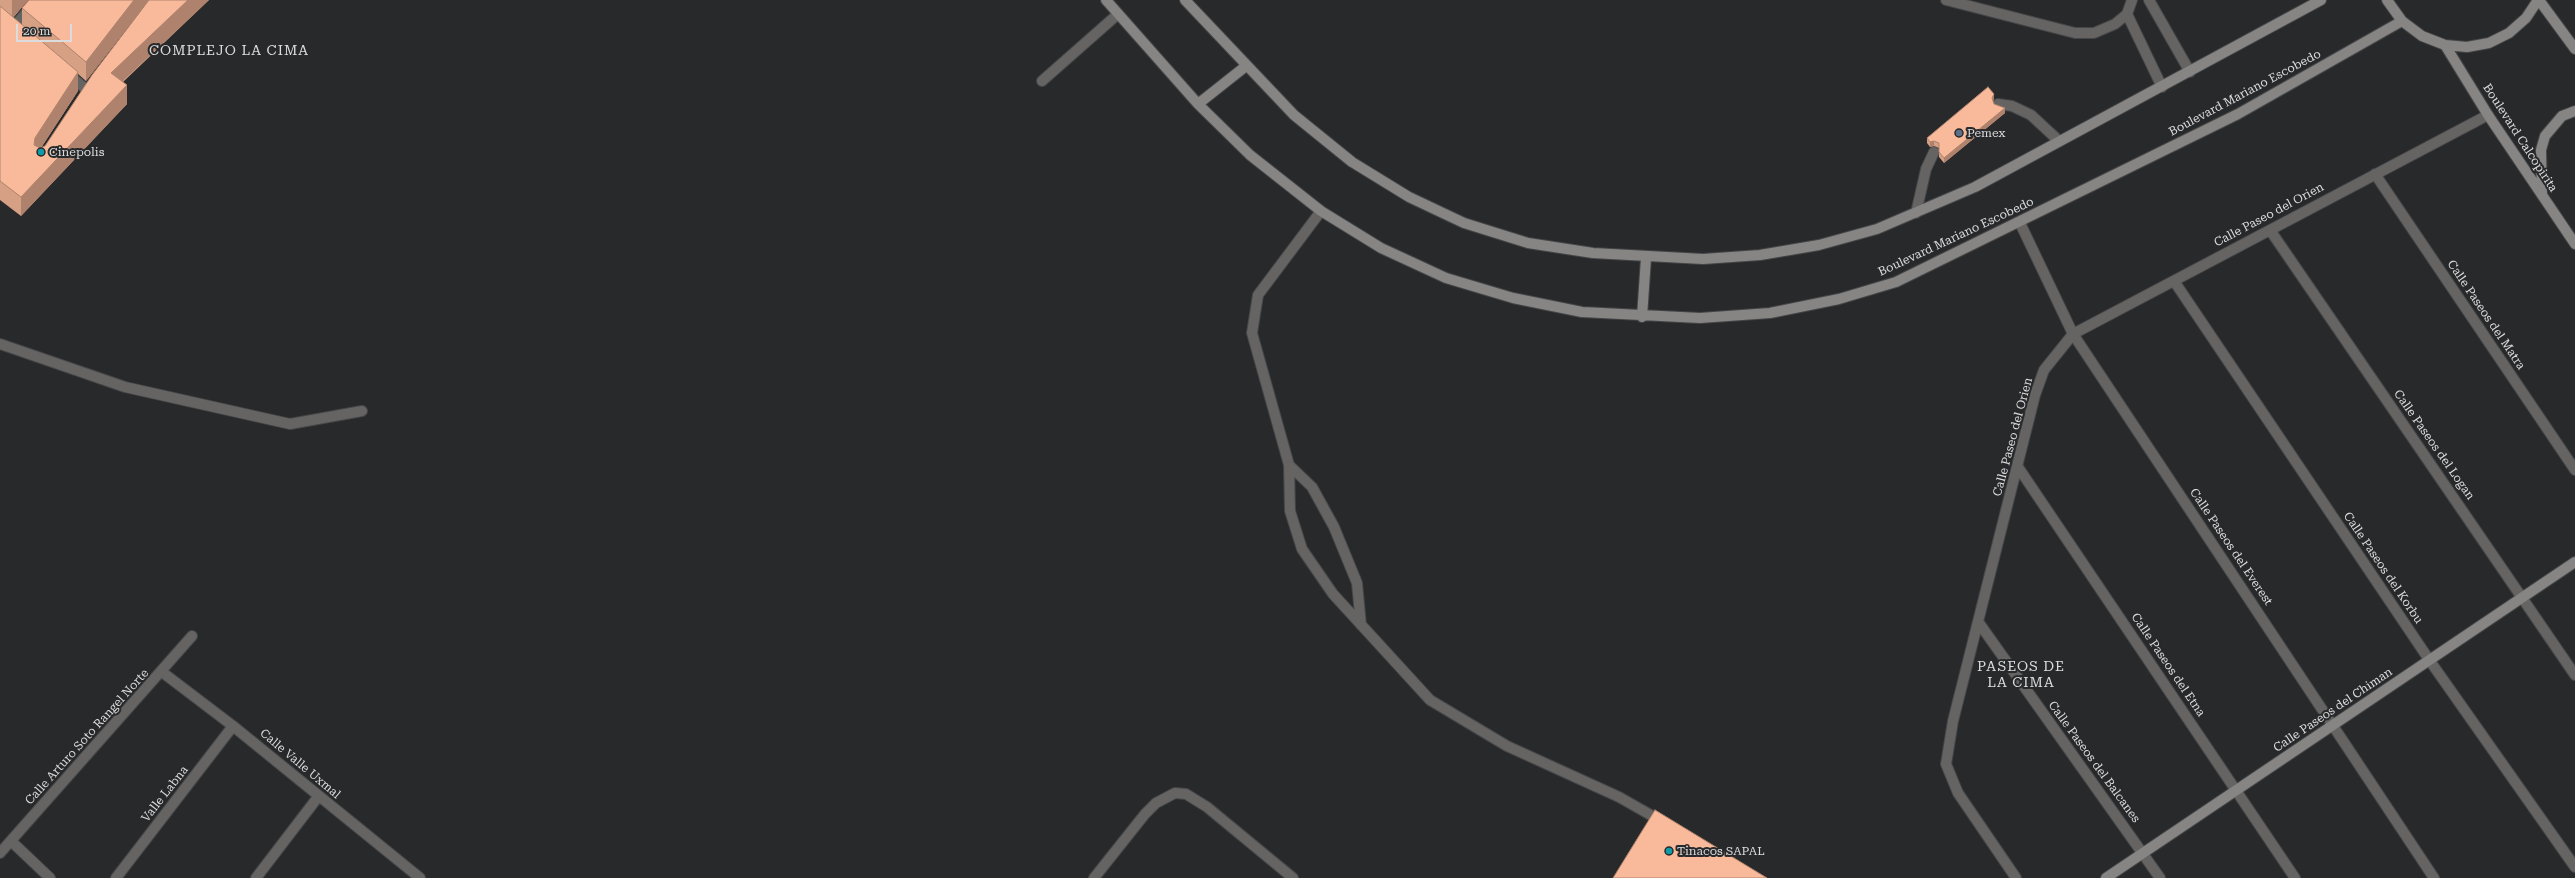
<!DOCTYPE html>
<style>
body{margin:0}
#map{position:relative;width:2575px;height:878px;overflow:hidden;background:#28292b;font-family:"Roboto Serif",serif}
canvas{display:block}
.scale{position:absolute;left:16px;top:24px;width:56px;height:18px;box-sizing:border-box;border:2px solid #dcdcde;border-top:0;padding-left:5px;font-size:12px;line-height:14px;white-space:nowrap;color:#dcdcde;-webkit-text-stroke:3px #28292b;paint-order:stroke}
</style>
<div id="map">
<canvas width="2575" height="878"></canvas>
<div class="scale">20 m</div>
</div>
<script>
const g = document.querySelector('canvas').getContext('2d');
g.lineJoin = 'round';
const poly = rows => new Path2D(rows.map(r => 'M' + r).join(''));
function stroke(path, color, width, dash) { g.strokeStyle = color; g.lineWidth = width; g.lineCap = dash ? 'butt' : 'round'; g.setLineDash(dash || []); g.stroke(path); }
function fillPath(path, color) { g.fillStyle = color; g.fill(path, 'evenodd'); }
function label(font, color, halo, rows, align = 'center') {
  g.font = font + ' "Roboto Serif",serif'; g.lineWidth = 4; g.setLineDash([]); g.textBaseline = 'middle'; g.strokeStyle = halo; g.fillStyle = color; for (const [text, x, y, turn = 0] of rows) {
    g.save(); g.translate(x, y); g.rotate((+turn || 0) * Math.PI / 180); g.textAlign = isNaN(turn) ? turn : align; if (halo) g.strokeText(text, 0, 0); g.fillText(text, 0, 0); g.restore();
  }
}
const lane = poly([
 [13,28,37,0],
 [69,75,87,90],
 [1042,81,1118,14],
 [1998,104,2012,106,2031,115,2059,141],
 [1321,211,1258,295,1252,333,1289,465,1290,511,1302,549,1333,594,1430,700,1507,746,1619,797,1663,822],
 [1916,213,1926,169,1934,152],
 [0,344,125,387,290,424,362,411],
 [1289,465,1312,487,1334,527,1357,583,1361,625]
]);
const street = poly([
 [1946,0,2075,33,2094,33,2115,24,2127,14,2132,0],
 [2149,0,2190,72],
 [2127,14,2162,87],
 [2375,174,2575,470],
 [2020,223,2073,334,2434,878],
 [2270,230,2575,675],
 [2174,281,2430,661,2575,867],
 [2018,467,2295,878],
 [1979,623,2160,878],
 [162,672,233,726,420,878],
 [11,841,50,878],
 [0,853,192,636],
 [116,878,233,726],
 [256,878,318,797],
 [1094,878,1145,814,1156,803,1175,793,1186,794,1207,807,1293,878],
 [2016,878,1958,793,1946,764,1953,721,2035,395,2044,370,2073,334,2488,115]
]);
const secondary = poly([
 [1106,0,1198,104,1250,155,1321,211,1381,248,1446,278,1513,298,1582,312,1700,318,1770,313,1839,299,1896,282,2238,114,2402,21],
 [1185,0,1294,115,1352,162,1409,197,1464,223,1528,243,1593,253,1703,259,1760,255,1819,245,1877,229,1975,187,2321,0],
 [2387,0,2402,21,2422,36,2445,45,2467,47,2489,43,2509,33,2526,18,2538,0],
 [2539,0,2575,49],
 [2445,45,2488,115,2575,244],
 [1198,104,1246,66],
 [2542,195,2541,150,2545,136,2562,116,2575,111],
 [1642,317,1646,258],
 [2106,878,2575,562]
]);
stroke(lane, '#454648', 12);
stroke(street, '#454648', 12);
stroke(secondary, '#454648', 12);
stroke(lane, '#656463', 10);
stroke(street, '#656463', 10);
stroke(secondary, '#868583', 10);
fillPath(poly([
 [0,0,28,0,13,18,22,25,22,8,29,0,149,0,86,81,78,74,78,91,41,148,45,146,149,0,209,0,123,82,127,104,21,216,0,200],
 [1994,99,1993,101,1994,104,2005,113,1944,163,1939,157,1939,148,1934,146,1930,147,1927,143,1927,138]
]), '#d5a084');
fillPath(poly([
 [12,0,28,0,12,19],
 [134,0,149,0,86,81,86,62],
 [188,0,209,0,111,92,111,73],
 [78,72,78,91,35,157,35,138],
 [127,85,127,104,21,216,21,197],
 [1994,94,1994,99,1992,103,1992,98],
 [2005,108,2005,113,1944,163,1944,158],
 [1934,141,1934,146,1930,147,1930,142]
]), '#ae826c');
const building = poly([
 [29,0,134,0,86,62,22,8,29,0],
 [149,0,188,0,111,73,127,85,21,197,0,181,0,6,78,72,35,138,34,145,40,148,45,146,92,75,149,0],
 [1988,87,1994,94,1992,98,1994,104,2005,108,1944,158,1939,152,1939,143,1934,141,1930,142,1927,138,1988,87],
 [1655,810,1767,878,1613,878,1655,810]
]);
fillPath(building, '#f8ba9a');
stroke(building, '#ae826c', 1);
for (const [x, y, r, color] of [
 [1959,133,4,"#5c6f8a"],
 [41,152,4,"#0f9aa8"],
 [1669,851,4,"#0f9aa8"]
]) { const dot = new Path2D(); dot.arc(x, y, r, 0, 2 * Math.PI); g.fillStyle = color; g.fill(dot); stroke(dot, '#28292b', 1.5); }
label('12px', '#dcdcde', '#28292b', [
 ["Boulevard Mariano Escobedo",2245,93,-28],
 ["Boulevard Calcopirita",2520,138,57],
 ["Calle Paseo del Orien",2269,215,-28],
 ["Boulevard Mariano Escobedo",1956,237,-25],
 ["Calle Paseos del Matra",2486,315,56],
 ["Calle Paseo del Orien",2013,437,-75],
 ["Calle Paseos del Logan",2434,445,55],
 ["Calle Paseos del Everest",2231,547,56],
 ["Calle Paseos del Korbu",2383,568,56],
 ["Calle Paseos del Etna",2168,665,56],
 ["Calle Paseos del Chiman",2333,710,-34],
 ["Calle Arturo Soto Rangel Norte",87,737,-48],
 ["Calle Paseos del Balcanes",2094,762,54],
 ["Calle Valle Uxmal",300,764,40],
 ["Valle Labna",165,794,-52]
]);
label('12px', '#dcdcde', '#28292b', [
 ["Pemex",1967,133],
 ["Cinepolis",49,152],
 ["Tinacos SAPAL",1677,851]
], 'left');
g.letterSpacing = '1px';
label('14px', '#dcdcde', '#28292b', [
 ["COMPLEJO LA CIMA",229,51],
 ["PASEOS DE",2021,667],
 ["LA CIMA",2021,683]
]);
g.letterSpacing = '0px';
</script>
